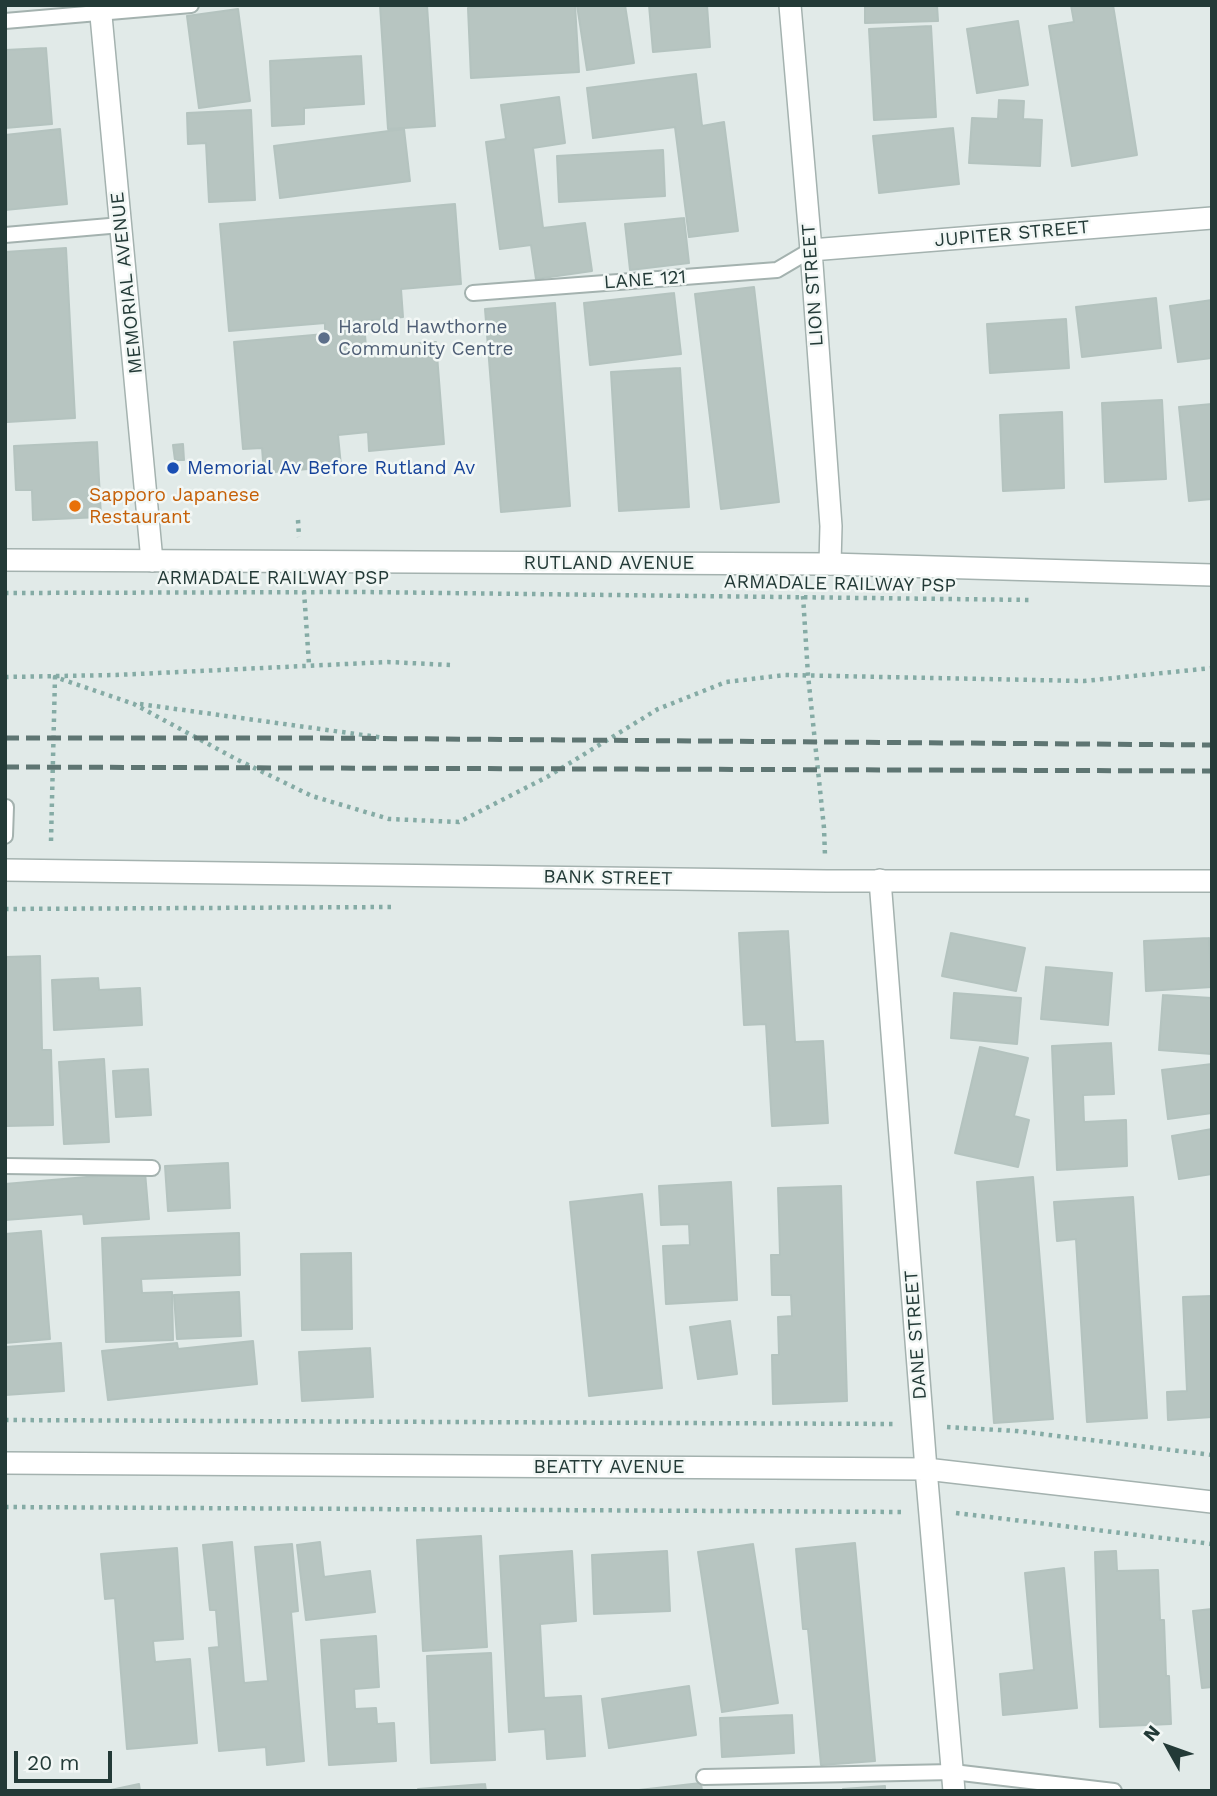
<!DOCTYPE html>
<style>
body{margin:0}
#map{position:relative;width:1217px;height:1796px;overflow:hidden;background:#e1eae8;font-family:"Work Sans",sans-serif}
canvas{display:block}
.frame{position:absolute;inset:0;border:7px solid #233a37;pointer-events:none}
.north{position:absolute;left:1133px;top:1712px;width:70px;height:70px;-webkit-text-stroke:5px #f2f7f5;paint-order:stroke;rotate:310deg;font-size:19px;font-weight:700;line-height:28px;text-align:center;color:#233a37}
.north::after{content:'';display:block;margin:auto;width:24px;height:32px;background:#233a37;clip-path:polygon(50% 0,100% 100%,50% 72%,0 100%)}
.scale{position:absolute;left:14px;top:1751px;width:98px;height:32px;box-sizing:border-box;border:4px solid #233a37;border-top:0;padding-left:9px;font-size:21px;line-height:24px;white-space:nowrap;color:#233a37;-webkit-text-stroke:5px #f2f7f5;paint-order:stroke}
</style>
<div id="map">
<canvas width="1217" height="1796"></canvas>
<div class="frame"></div>
<div class="north">N</div>
<div class="scale">20 m</div>
</div>
<script>
const g = document.querySelector('canvas').getContext('2d');
g.lineJoin = 'round';
function fillPath(path, color) { g.fillStyle = color; g.fill(path, 'evenodd'); }
const poly = rows => new Path2D(rows.map(r => 'M' + r).join(''));
function stroke(path, color, width, dash) { g.strokeStyle = color; g.lineWidth = width; g.lineCap = dash ? 'butt' : 'round'; g.setLineDash(dash || []); g.stroke(path); }
function label(font, color, halo, rows, align = 'center') {
  g.font = font + ' "Work Sans",sans-serif'; g.lineWidth = 5; g.setLineDash([]); g.textBaseline = 'middle'; g.strokeStyle = halo; g.fillStyle = color; for (const [text, x, y, turn = 0] of rows) {
    g.save(); g.translate(x, y); g.rotate((+turn || 0) * Math.PI / 180); g.textAlign = isNaN(turn) ? turn : align; if (halo) g.strokeText(text, 0, 0); g.fillText(text, 0, 0); g.restore();
  }
}
const building = poly([
 [380,5,427,5,435,126,388,129,380,5],
 [514,5,575,5,579,72,471,78,468,8,514,5],
 [577,5,625,5,634,63,587,70,577,5],
 [649,5,707,5,710,47,653,52,649,5],
 [865,5,937,5,938,21,865,23,865,5],
 [1071,5,1113,5,1137,155,1072,166,1049,26,1074,22,1071,5],
 [238,9,250,101,199,108,187,16,238,9],
 [1018,21,1028,85,977,93,967,29,1018,21],
 [931,26,936,117,874,120,869,29,931,26],
 [46,48,52,124,5,128,5,50,46,48],
 [361,56,364,104,304,108,304,124,272,126,270,61,361,56],
 [696,74,702,126,724,122,738,231,689,237,675,127,593,138,587,88,696,74],
 [559,97,565,143,533,148,543,228,585,223,592,271,536,279,531,245,500,249,486,142,506,139,501,105,559,97],
 [999,100,1024,101,1023,119,1042,120,1040,166,969,163,972,118,998,119,999,100],
 [251,110,255,200,209,202,206,143,188,144,187,113,251,110],
 [953,128,959,184,879,193,873,136,953,128],
 [60,129,67,204,5,210,5,135,60,129],
 [404,129,410,181,280,198,274,146,404,129],
 [663,150,665,196,559,202,557,156,663,150],
 [455,204,461,284,401,289,403,317,364,321,366,348,436,342,444,444,369,451,368,432,338,435,341,466,264,473,262,448,243,449,234,342,325,334,325,323,229,331,220,224,455,204],
 [684,218,689,263,630,270,625,224,684,218],
 [66,248,75,418,7,422,5,252,66,248],
 [754,287,779,502,721,509,695,294,754,287],
 [674,293,681,354,590,365,584,303,674,293],
 [1156,298,1161,348,1082,357,1076,307,1156,298],
 [1212,300,1212,358,1178,362,1170,306,1212,300],
 [555,303,570,506,501,512,485,309,555,303],
 [1066,319,1069,368,990,373,987,324,1066,319],
 [680,368,689,507,619,511,611,372,680,368],
 [1162,400,1166,479,1105,482,1102,403,1162,400],
 [1212,404,1212,499,1189,501,1179,407,1212,404],
 [1062,412,1064,488,1003,491,1000,415,1062,412],
 [97,442,101,517,33,520,32,490,16,490,14,446,97,442],
 [183,444,184,460,175,460,173,445,183,444],
 [788,931,795,1042,823,1041,828,1123,772,1126,766,1024,744,1025,739,933,788,931],
 [951,933,1025,948,1016,991,942,976,951,933],
 [1209,938,1212,987,1146,991,1144,941,1209,938],
 [40,956,42,1050,51,1050,53,1125,5,1126,5,957,40,956],
 [1046,967,1112,973,1108,1025,1041,1019,1046,967],
 [98,978,99,990,140,988,142,1025,54,1030,52,980,98,978],
 [954,993,1021,998,1017,1044,951,1038,954,993],
 [1163,995,1212,998,1212,1054,1159,1050,1163,995],
 [1111,1043,1114,1094,1083,1095,1084,1122,1126,1120,1127,1166,1057,1170,1052,1046,1111,1043],
 [980,1047,1028,1058,1014,1116,1029,1120,1018,1167,955,1153,980,1047],
 [104,1059,109,1142,64,1144,59,1062,104,1059],
 [1212,1064,1212,1113,1168,1119,1162,1070,1212,1064],
 [148,1069,151,1115,116,1117,113,1071,148,1069],
 [1212,1129,1212,1174,1179,1179,1172,1136,1212,1129],
 [228,1163,230,1208,168,1211,165,1166,228,1163],
 [145,1172,149,1219,84,1224,83,1214,5,1220,5,1184,145,1172],
 [1033,1177,1053,1419,994,1423,977,1182,1033,1177],
 [731,1182,737,1300,666,1304,663,1246,690,1245,689,1224,661,1225,659,1186,731,1182],
 [841,1186,847,1401,773,1404,772,1355,779,1355,778,1317,792,1316,791,1295,772,1295,771,1255,780,1255,778,1188,841,1186],
 [642,1194,662,1388,589,1396,570,1202,642,1194],
 [1133,1197,1147,1418,1087,1422,1076,1239,1057,1241,1054,1202,1133,1197],
 [41,1231,50,1339,5,1343,5,1234,41,1231],
 [239,1233,240,1275,141,1279,142,1293,172,1292,173,1340,106,1342,102,1238,239,1233],
 [351,1253,352,1329,302,1330,301,1254,351,1253],
 [239,1292,241,1336,177,1339,174,1295,239,1292],
 [1212,1296,1212,1417,1168,1420,1167,1392,1187,1391,1183,1297,1212,1296],
 [730,1321,737,1374,698,1379,690,1327,730,1321],
 [253,1341,257,1384,108,1400,102,1351,177,1343,178,1349,253,1341],
 [61,1343,64,1391,5,1395,5,1347,61,1343],
 [370,1348,373,1397,302,1401,299,1352,370,1348],
 [481,1536,487,1647,423,1651,417,1540,481,1536],
 [232,1542,244,1683,268,1681,255,1547,292,1544,298,1611,291,1612,304,1761,267,1765,266,1747,219,1751,209,1648,219,1647,216,1610,210,1610,203,1545,232,1542],
 [320,1542,324,1577,370,1571,375,1612,306,1620,297,1545,320,1542],
 [855,1543,875,1761,821,1765,808,1629,803,1629,796,1549,855,1543],
 [753,1544,778,1703,722,1712,698,1552,753,1544],
 [177,1548,183,1639,153,1641,155,1662,190,1659,197,1743,127,1749,115,1598,105,1599,101,1554,177,1548],
 [572,1551,576,1621,540,1624,544,1698,581,1696,585,1756,547,1759,545,1729,509,1732,500,1556,572,1551],
 [667,1551,670,1611,594,1614,592,1555,667,1551],
 [1116,1551,1117,1571,1158,1570,1160,1620,1164,1620,1166,1676,1169,1676,1171,1724,1100,1727,1095,1552,1116,1551],
 [1064,1568,1077,1708,1003,1715,1000,1674,1034,1670,1025,1573,1064,1568],
 [1212,1609,1212,1687,1202,1688,1193,1611,1212,1609],
 [376,1636,379,1687,354,1689,355,1709,376,1708,377,1724,394,1723,396,1761,329,1765,321,1640,376,1636],
 [491,1653,495,1760,431,1763,427,1656,491,1653],
 [689,1686,696,1735,609,1748,602,1699,689,1686],
 [792,1715,794,1753,722,1757,720,1718,792,1715],
 [701,1783,702,1791,639,1791,639,1790,701,1783],
 [139,1784,140,1791,106,1791,139,1784],
 [485,1784,486,1791,418,1791,418,1789,485,1784],
 [885,1786,885,1791,844,1791,843,1789,885,1786]
]);
fillPath(building, '#b7c5c1');
stroke(building, '#b4c3bf', 2);
const service = poly([
 [5,21,191,5],
 [5,235,121,225],
 [473,293,777,270,811,250],
 [5,836,6,807],
 [5,1166,152,1168],
 [704,1777,953,1772,1114,1791]
]);
const minor = poly([
 [100,5,152,561],
 [790,5,811,250,831,526,830,564],
 [811,250,1212,218],
 [880,880,926,1469,954,1791],
 [5,1463,926,1469,1212,1502]
]);
const tertiary = poly([
 [5,560,830,564,1212,575],
 [5,870,827,881,1212,881]
]);
stroke(service, '#a4b2af', 18);
stroke(minor, '#a4b2af', 24);
stroke(tertiary, '#a4b2af', 24);
stroke(poly([
 [298,520,299,537],
 [304,591,309,664],
 [5,593,361,592,1033,600],
 [803,596,808,675,824,828,825,856],
 [5,677,116,675,388,662,450,665],
 [140,704,385,738],
 [51,841,55,677,134,704,236,759,312,796,389,819,459,822,547,777,658,709,726,682,785,675,1084,681,1212,668],
 [5,909,393,907],
 [5,1420,897,1424],
 [947,1427,1017,1431,1212,1455],
 [5,1507,905,1512],
 [956,1513,1212,1544]
]), '#85aba5', 4.5, [3.5, 5]);
stroke(service, '#fff', 14);
stroke(minor, '#fff', 21);
stroke(tertiary, '#fff', 21);
stroke(poly([
 [5,738,315,738,1212,745],
 [5,767,1212,771]
]), '#5e7572', 5, [14, 7]);
for (const [x, y, r, color] of [
 [324,338,7,"#5c6f8a"],
 [173,468,7,"#1a4fb4"],
 [75,506,7,"#e8710a"]
]) { const dot = new Path2D(); dot.arc(x, y, r, 0, 2 * Math.PI); g.fillStyle = color; g.fill(dot); stroke(dot, '#f2f7f5', 2.5); }
label('19px', '#233a37', '#f2f7f5', [
 ["JUPITER STREET",1012,234,-5],
 ["LANE 121",645,280,-4],
 ["MEMORIAL AVENUE",127,283,-96],
 ["LION STREET",813,285,-94],
 ["RUTLAND AVENUE",609,563],
 ["ARMADALE RAILWAY PSP",273,578],
 ["ARMADALE RAILWAY PSP",840,584,1],
 ["BANK STREET",608,878,1],
 ["DANE STREET",916,1335,-94],
 ["BEATTY AVENUE",609,1467]
]);
label('19px', '#4e5e75', '#f2f7f5', [
 ["Harold Hawthorne",338,327],
 ["Community Centre",338,349]
], 'left');
label('19px', '#164399', '#f2f7f5', [
 ["Memorial Av Before Rutland Av",187,468]
], 'left');
label('19px', '#c56008', '#f2f7f5', [
 ["Sapporo Japanese",89,495],
 ["Restaurant",89,517]
], 'left');
</script>
